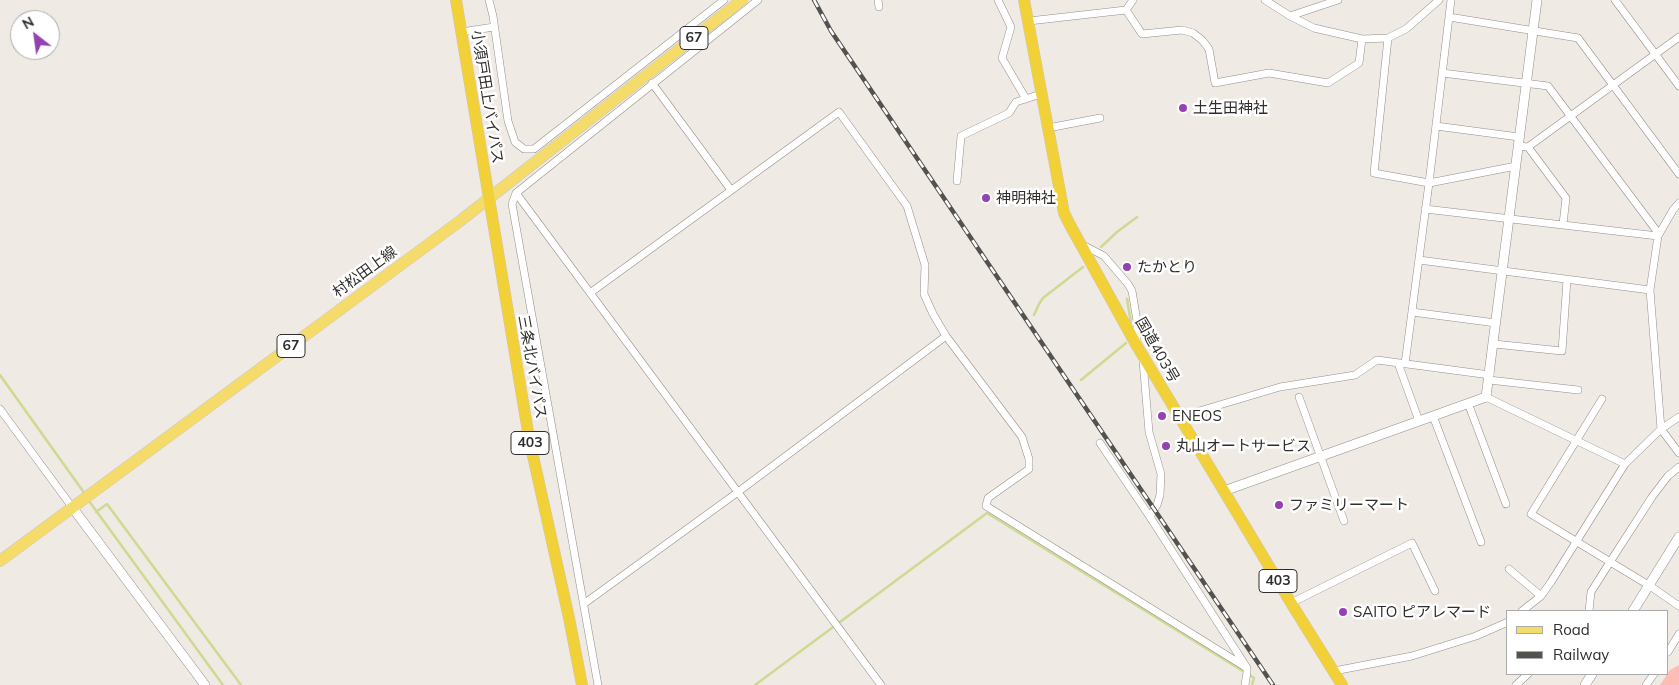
<!DOCTYPE html>
<meta charset="utf-8">
<style>
body{margin:0}
#map{position:relative;width:1679px;height:685px;overflow:hidden;background:#efeae4;font-family:Mulish,sans-serif}
canvas{display:block}
.legend{position:absolute;left:1506px;top:610px;width:162px;height:65px;box-sizing:border-box;background:#fff;border:1px solid #acabab;margin:0;padding:6px 9px;list-style:none;font-size:15px;color:#302e2c}
.legend li{display:flex;align-items:center;gap:10px;height:25px}
.legend b{width:25px;border:1px solid #acabab}
.north{position:absolute;left:10px;top:10px;width:50px;height:50px;box-sizing:border-box;background:#fff;border:1px solid #acabab;border-radius:50%;rotate:330deg;font-size:14px;font-weight:700;line-height:20px;text-align:center;color:#302e2c}
.north::after{content:'';display:block;margin:auto;width:18px;height:22px;background:#9442b1;clip-path:polygon(50% 0,100% 100%,50% 72%,0 100%)}
</style>
<div id="map">
<canvas width="1679" height="685"></canvas>
<ul class="legend">
<li><b style="height:6px;background:#f5dc6a"></b>Road</li>
<li><b style="height:6px;background:#54524f"></b>Railway</li>
</ul>
<div class="north">N</div>
</div>
<script>
const g = document.querySelector('canvas').getContext('2d');
g.lineJoin = 'round';
function fillPath(path, color) { g.fillStyle = color; g.fill(path, 'evenodd'); }
const poly = rows => new Path2D(rows.map(r => 'M' + r).join(''));
function stroke(path, color, width, dash) { g.strokeStyle = color; g.lineWidth = width; g.lineCap = dash ? 'butt' : 'round'; g.setLineDash(dash || []); g.stroke(path); }
function label(font, color, halo, rows, align = 'center') {
  g.font = font + ' Mulish,"Noto Sans JP",sans-serif'; g.lineWidth = 5; g.setLineDash([]); g.textBaseline = 'middle'; g.strokeStyle = halo; g.fillStyle = color; for (const [text, x, y, turn = 0] of rows) {
    g.save(); g.translate(x, y); g.rotate((+turn || 0) * Math.PI / 180); g.textAlign = isNaN(turn) ? turn : align; if (halo) g.strokeText(text, 0, 0); g.fillText(text, 0, 0); g.restore();
  }
}
fillPath(poly([
 [1679,665,1679,685,1660,685,1670,670]
]), '#fdbcb6');
stroke(poly([
 [1101,247,1117,232,1137,217],
 [1127,299,1131,323],
 [1034,315,1039,304,1043,298,1083,267],
 [0,375,85,494],
 [1081,380,1126,343],
 [89,501,223,685],
 [96,512,107,504,241,685],
 [755,685,987,513,1254,678,1252,685]
]), '#ced992', 2.5);
const minor = poly([
 [489,0,493,16,508,121,515,142,524,149,534,149,724,0],
 [878,0,879,7],
 [998,0,1011,27,1002,58,1026,99],
 [1265,0,1290,16,1314,28,1362,39,1388,38,1406,29,1439,0],
 [1615,0,1679,86],
 [1126,10,1142,34,1182,30,1193,33,1202,40,1209,49,1215,83,1269,73,1328,83,1359,63,1362,39],
 [1290,16,1338,0],
 [1449,17,1578,38,1679,174],
 [1029,21,1126,10,1133,0],
 [461,32,494,27],
 [1388,38,1374,173,1429,183,1516,166],
 [1442,73,1548,86,1659,234],
 [652,83,731,190],
 [1436,126,1519,137],
 [1048,128,1100,118],
 [1518,146,1528,147,1679,37],
 [1528,147,1566,198,1563,224],
 [957,181,961,136,1009,113,1016,102,1041,94],
 [516,193,881,685],
 [1679,203,1673,210,1658,236,1650,290,1661,429,1679,453],
 [1425,209,1658,236],
 [1083,245,1104,256,1128,284,1132,291,1137,321,1137,343],
 [1419,260,1650,290],
 [590,293,839,112,907,206,925,265,924,294,933,314,946,336,1022,437,1029,459,1029,469,988,498,986,506,1247,668],
 [1412,312,1496,323],
 [1494,344,1562,351,1567,280],
 [1143,361,1149,432,1161,474,1160,495,1157,505,1150,517,1247,668,1247,672,1245,685],
 [1398,363,1419,421],
 [1405,364,1429,183,1451,0],
 [1489,380,1578,390],
 [1299,397,1344,521],
 [1486,397,1625,464],
 [1602,399,1531,514,1650,586,1679,606],
 [1468,403,1506,504],
 [0,409,72,507],
 [1433,416,1481,542],
 [1179,417,1280,387,1355,375,1377,360,1490,375],
 [1100,443,1150,517],
 [1509,569,1541,596],
 [585,603,738,492,946,336],
 [1291,603,1412,543,1435,591],
 [1522,611,1541,596,1551,582,1625,464,1661,429,1679,417],
 [1589,611,1591,592,1610,562,1652,497,1668,476,1679,467],
 [1668,652,1679,634],
 [1334,671,1412,656,1476,636,1508,622],
 [598,685,512,204,516,193,758,0],
 [1516,685,1528,674],
 [1646,685,1654,674]
]);
const tertiary = poly([
 [1224,491,1486,397,1537,0],
 [72,507,205,685],
 [1633,611,1679,537],
 [1585,685,1592,674]
]);
const primary = poly([
 [0,561,460,221,742,0]
]);
const trunk = poly([
 [456,0,529,438,569,618,582,685],
 [1024,0,1064,213,1070,225,1137,346,1291,603,1342,685]
]);
stroke(minor, '#938e89', 8);
stroke(tertiary, '#938e89', 10);
stroke(primary, '#c9c9c8', 12);
stroke(trunk, '#c9c9c8', 12);
stroke(minor, '#fff', 7);
stroke(tertiary, '#fff', 9);
stroke(primary, '#f5dc6a', 11);
stroke(trunk, '#f2d038', 11);
const rail = poly([
 [814,0,831,31,1273,685]
]);
stroke(rail, '#54524f', 4.5);
stroke(rail, '#fff', 2.5, [8]);
for (const [x, y, r, color] of [
 [1183,108,5,"#9442b1"],
 [986,198,5,"#9442b1"],
 [1127,267,5,"#9442b1"],
 [1162,416,5,"#9442b1"],
 [1166,446,5,"#9442b1"],
 [1279,505,5,"#9442b1"],
 [1343,612,5,"#9442b1"]
]) { const dot = new Path2D(); dot.arc(x, y, r, 0, 2 * Math.PI); g.fillStyle = color; g.fill(dot); stroke(dot, '#fff', 2); }
for (const [x, y, w] of [
 [694,38,28],
 [291,346,28],
 [530,443,38],
 [1278,581,38]
]) { const box = new Path2D(); box.roundRect(x - w / 2, y - 11.5, w, 23, 4); g.fillStyle = '#fff'; g.fill(box); stroke(box, '#302e2c', 1); }
label('bold 14px', '#302e2c', null, [
 ["67",694,38],
 ["67",291,346],
 ["403",530,443],
 ["403",1278,581]
]);
label('15px', '#302e2c', '#fff', [
 ["小須戸田上バイパス",487,97,81],
 ["村松田上線",365,272,-36],
 ["国道403号",1157,350,60],
 ["三条北バイパス",532,367,80]
]);
label('15px', '#302e2c', '#fff', [
 ["土生田神社",1193,108],
 ["神明神社",996,198],
 ["たかとり",1137,267],
 ["ENEOS",1172,416],
 ["丸山オートサービス",1176,446],
 ["ファミリーマート",1289,505],
 ["SAITO ピアレマード",1353,612]
], 'left');
</script>
